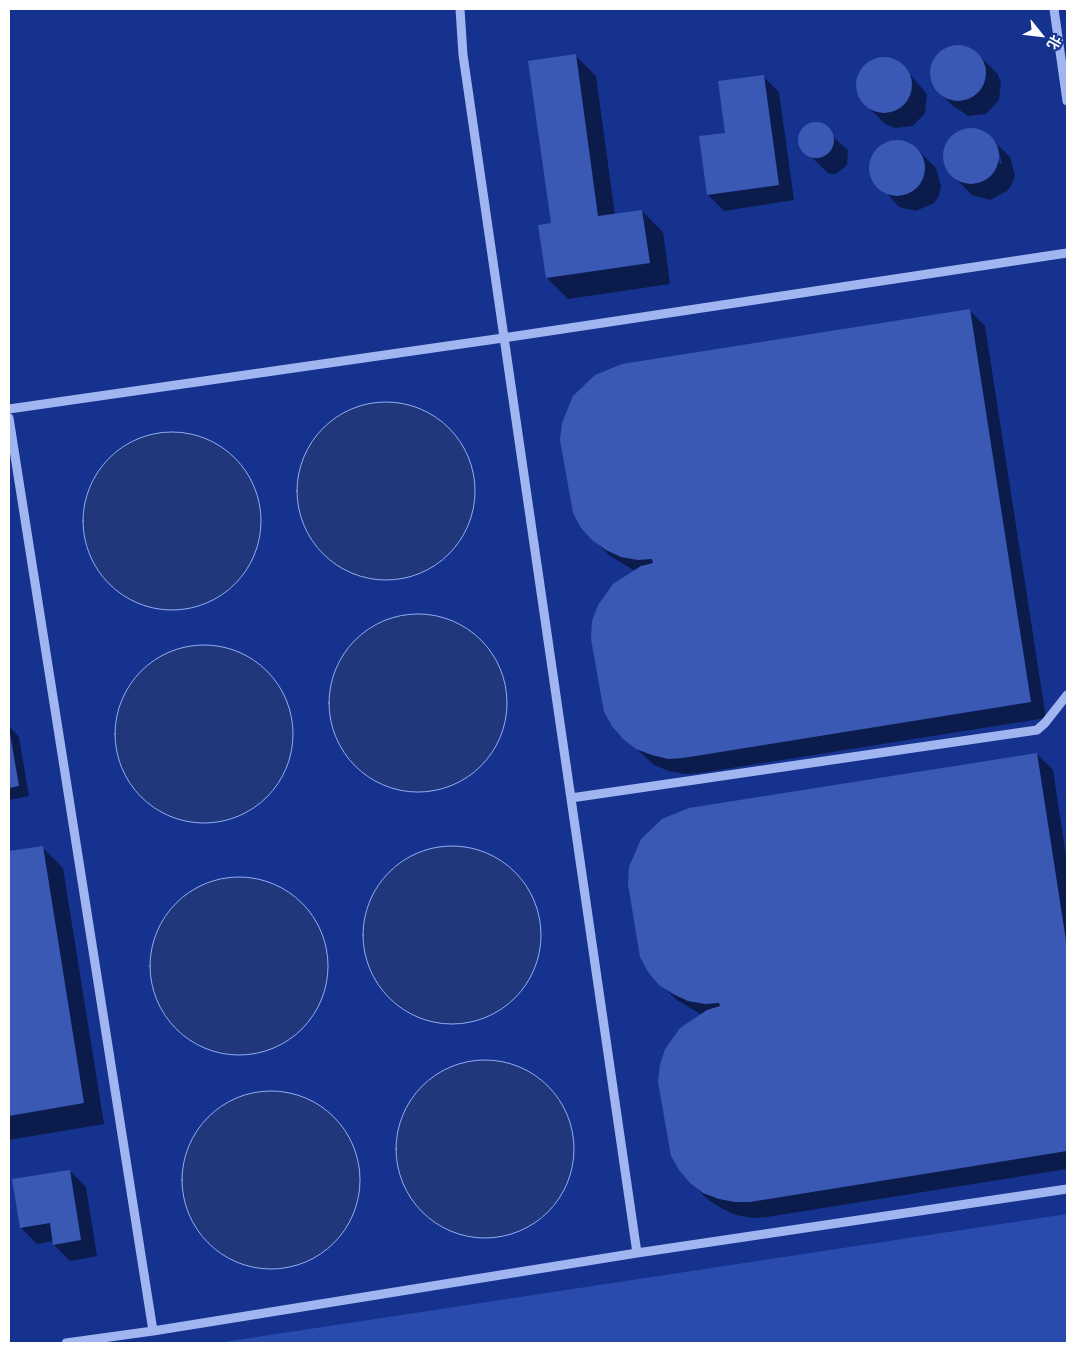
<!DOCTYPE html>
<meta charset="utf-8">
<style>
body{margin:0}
#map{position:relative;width:1076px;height:1352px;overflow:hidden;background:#15338e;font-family:Mulish,"Noto Sans SC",sans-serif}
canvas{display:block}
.frame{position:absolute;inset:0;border:10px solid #fff;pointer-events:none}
.north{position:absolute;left:1016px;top:10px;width:50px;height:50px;-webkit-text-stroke:4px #15338e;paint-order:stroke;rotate:119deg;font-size:14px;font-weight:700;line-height:20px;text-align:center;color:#fff}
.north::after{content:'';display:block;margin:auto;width:18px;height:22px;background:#fff;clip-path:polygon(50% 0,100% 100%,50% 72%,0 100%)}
</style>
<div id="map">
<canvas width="1076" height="1352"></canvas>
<div class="frame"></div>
<div class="north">北</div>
</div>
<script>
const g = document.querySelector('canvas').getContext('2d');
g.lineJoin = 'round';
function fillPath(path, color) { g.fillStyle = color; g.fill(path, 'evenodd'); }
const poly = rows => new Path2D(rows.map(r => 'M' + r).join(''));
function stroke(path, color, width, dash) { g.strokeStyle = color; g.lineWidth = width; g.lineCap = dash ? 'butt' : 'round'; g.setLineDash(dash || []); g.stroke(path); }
fillPath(poly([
 [1067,1214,1067,1343,217,1343]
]), '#284bad');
const water = poly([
 '297 491a89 89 0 1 1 178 0a89 89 0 1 1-178 0Z',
 '83 521a89 89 0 1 1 178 0a89 89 0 1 1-178 0Z',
 '329 703a89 89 0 1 1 178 0a89 89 0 1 1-178 0Z',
 '115 734a89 89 0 1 1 178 0a89 89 0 1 1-178 0Z',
 '363 935a89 89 0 1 1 178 0a89 89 0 1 1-178 0Z',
 '150 966a89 89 0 1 1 178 0a89 89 0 1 1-178 0Z',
 '396 1149a89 89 0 1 1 178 0a89 89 0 1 1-178 0Z',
 '182 1180a89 89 0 1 1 178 0a89 89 0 1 1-178 0Z'
]);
fillPath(water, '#21377c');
stroke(water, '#93adf3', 1);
fillPath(poly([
 [955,46,973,50,997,73,1001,82,999,100,986,114,968,116,952,105,936,89,931,71,938,54,946,48],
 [575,55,596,76,615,215,642,211,663,232,670,284,568,299,547,278],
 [882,58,899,62,927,94,925,113,913,126,894,128,885,124,862,101,857,82,859,73,864,66],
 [763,76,779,92,794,200,724,211,708,195,726,134],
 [812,124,819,124,848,150,847,165,836,174,829,174,801,147,801,133],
 [969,129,986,133,1010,157,1015,175,1012,184,1007,191,990,200,972,195,949,172,944,154,946,145,951,137],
 [994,144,997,144,1002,164,1000,164],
 [894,140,913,145,936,168,941,186,939,196,934,203,916,211,899,207,871,175,873,156,878,149],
 [969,310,985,326,1046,718,700,773,685,774,669,771,654,765,629,742,635,571,610,556,593,539],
 [9,726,19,737,29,796,9,800],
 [1037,754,1053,770,1067,863,1067,1169,767,1217,752,1218,736,1215,721,1208,707,1199,691,1182,661,1066,672,1039,681,1029,702,1015,677,1000,660,984],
 [42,847,63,868,104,1124,9,1140,9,852],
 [70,1171,86,1187,97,1256,70,1261,54,1245,54,1241,37,1244,21,1228]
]), '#0007');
fillPath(poly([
 '930 73a28 28 0 1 1 56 0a28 28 0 1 1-56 0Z',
 [576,54,598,216,642,210,650,263,546,278,538,225,551,223,528,61],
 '856 85a28 28 0 1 1 56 0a28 28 0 1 1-56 0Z',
 [764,75,779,185,707,195,699,136,725,133,718,81],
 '798 140a18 18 0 1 1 36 0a18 18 0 1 1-36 0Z',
 '943 156a28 28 0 1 1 56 0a28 28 0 1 1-56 0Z',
 '869 168a28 28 0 1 1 56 0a28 28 0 1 1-56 0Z',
 [970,309,1031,702,683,758,668,759,652,755,636,749,623,739,612,726,604,712,591,639,592,621,598,605,613,584,641,566,653,563,652,559,638,560,621,557,606,550,592,540,581,528,573,513,560,440,562,423,573,396,595,375,622,364],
 [9,728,19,786,9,788],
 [1037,753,1067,947,1067,1151,750,1202,735,1202,719,1199,703,1193,690,1183,679,1170,671,1156,658,1082,660,1065,665,1049,680,1028,707,1010,720,1006,719,1003,705,1004,688,1001,673,994,659,985,648,972,640,957,628,884,629,867,641,839,662,819,689,808],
 [43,846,84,1103,9,1116,9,851],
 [70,1170,81,1240,53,1245,50,1223,20,1228,12,1179]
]), '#3a59b5');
stroke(poly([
 [460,9,463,55,637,1253],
 [1054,9,1067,101],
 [9,409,503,338,1067,253],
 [9,418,153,1331],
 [571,798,1037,730,1045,723,1067,695],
 [66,1343,153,1331,637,1253,1067,1189]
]), '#a1b5f0', 9);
</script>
